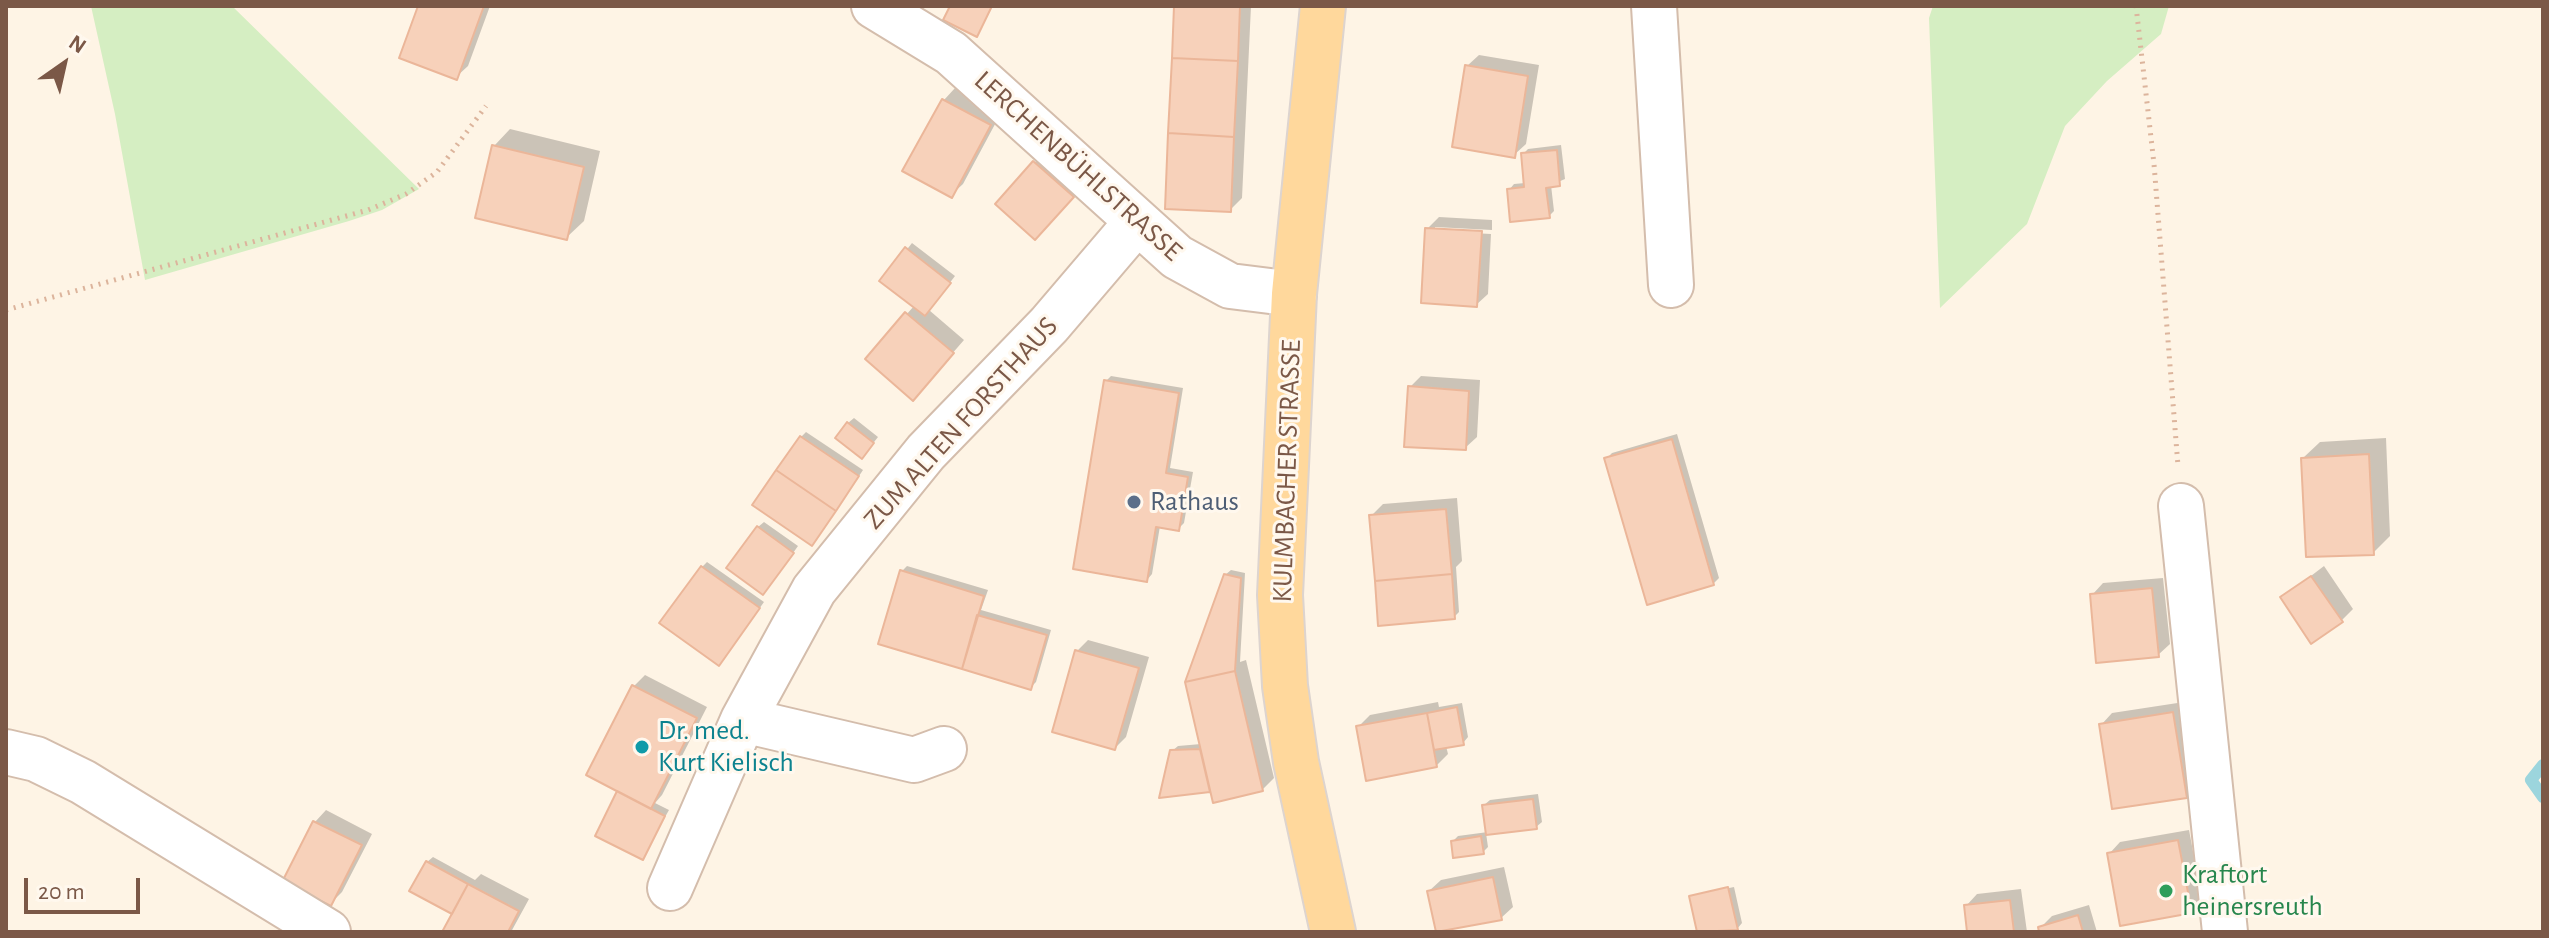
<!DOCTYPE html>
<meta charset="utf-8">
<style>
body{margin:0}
#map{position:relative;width:2549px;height:938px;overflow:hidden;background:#fef4e5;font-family:"Alegreya Sans",sans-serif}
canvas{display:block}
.frame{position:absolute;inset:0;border:8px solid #7b5847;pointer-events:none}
.north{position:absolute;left:24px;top:24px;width:80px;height:80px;-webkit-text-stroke:6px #fff8ee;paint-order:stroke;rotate:34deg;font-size:22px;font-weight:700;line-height:32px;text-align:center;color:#7b5847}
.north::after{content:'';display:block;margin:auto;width:28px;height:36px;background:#7b5847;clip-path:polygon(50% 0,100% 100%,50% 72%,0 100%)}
.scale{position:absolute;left:24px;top:878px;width:116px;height:36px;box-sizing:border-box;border:4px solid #7b5847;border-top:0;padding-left:10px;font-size:24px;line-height:28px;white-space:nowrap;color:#7b5847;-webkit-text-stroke:6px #fff8ee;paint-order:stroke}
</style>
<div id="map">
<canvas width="2549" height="938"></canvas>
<div class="frame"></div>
<div class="north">N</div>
<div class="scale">20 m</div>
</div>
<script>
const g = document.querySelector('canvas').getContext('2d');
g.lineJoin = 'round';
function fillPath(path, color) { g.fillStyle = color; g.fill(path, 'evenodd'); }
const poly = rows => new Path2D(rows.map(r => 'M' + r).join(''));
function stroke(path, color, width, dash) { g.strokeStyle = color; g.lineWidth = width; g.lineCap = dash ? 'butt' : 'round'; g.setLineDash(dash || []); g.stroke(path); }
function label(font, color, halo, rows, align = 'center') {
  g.font = font + ' "Alegreya Sans",sans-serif'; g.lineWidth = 6; g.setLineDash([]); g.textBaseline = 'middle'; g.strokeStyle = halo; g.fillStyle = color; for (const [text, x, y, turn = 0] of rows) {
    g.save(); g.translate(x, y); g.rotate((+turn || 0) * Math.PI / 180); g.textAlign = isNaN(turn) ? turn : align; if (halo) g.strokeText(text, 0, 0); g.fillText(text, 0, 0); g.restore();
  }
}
fillPath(poly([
 [91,6,232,6,419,189,382,210,349,221,145,280,115,114],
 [1933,6,2169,6,2161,34,2107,81,2065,126,2027,224,1940,308,1929,18]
]), '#d5eec2');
fillPath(poly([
 [420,6,490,6,468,66,456,77],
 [1176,6,1251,6,1242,198,1230,210],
 [1479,55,1539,65,1526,144,1514,155,1467,66],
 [955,88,1001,113,963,184,951,195,905,170,944,100],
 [510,129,600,151,584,221,567,237,494,146],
 [1561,145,1565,179,1551,185,1554,211,1549,216,1509,190,1514,184,1525,183,1523,154,1528,149],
 [1040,157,1078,190,1035,237,998,203],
 [1439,217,1492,220,1492,230,1435,227,1435,231,1491,234,1488,294,1476,305,1427,229],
 [912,243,955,276,929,310,964,340,924,386,867,359,914,306,882,281],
 [1111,376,1183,388,1170,468,1193,472,1184,523,1178,529,1160,526,1152,574,1147,580,1106,381],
 [1421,376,1480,380,1477,437,1465,448,1410,387],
 [854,418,878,437,867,451,848,423],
 [806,432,863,470,817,539,801,437],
 [1677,434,1719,578,1713,584,1607,458,1612,453],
 [2386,438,2390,536,2373,553,2303,458,2320,442],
 [1457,498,1462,561,1456,567,1459,612,1454,617,1371,516,1383,504],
 [764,522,798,546,769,587,758,527],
 [707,562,764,602,724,658,702,567],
 [907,566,988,590,981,610,1051,630,1036,682,1030,688,902,571],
 [2324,566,2353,609,2341,621,2282,598],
 [1231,570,1245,573,1240,662,1246,660,1274,778,1262,790,1212,790,1161,796,1172,751,1178,746,1201,744,1225,575],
 [2163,578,2170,644,2158,655,2092,595,2103,583],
 [1088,640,1149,657,1126,737,1115,748,1077,651],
 [645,675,707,707,662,795,655,803,669,810,642,858,633,687],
 [1438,702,1439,707,1462,703,1468,737,1463,743,1446,746,1448,754,1436,766,1358,727,1370,715],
 [2184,702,2198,784,2186,796,2101,725,2112,713],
 [1538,794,1542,822,1536,827,1486,833,1488,847,1483,852,1453,841,1458,836,1488,832,1484,805,1490,800],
 [326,810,372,834,342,892,330,904,285,881,315,822],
 [2189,830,2202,899,2191,911,2109,854,2120,842],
 [433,857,475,880,481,874,529,899,511,932,444,932,458,906,427,862],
 [1504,867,1513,907,1501,918,1429,891,1441,880],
 [1734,887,1742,923,1737,929,1721,932,1699,932,1691,896],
 [2021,889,2027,932,1969,932,1966,906,1977,894],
 [2089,905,2097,932,2041,932,2040,928,2052,916]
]), '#0003');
stroke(poly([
 [2543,765,2531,780,2543,797]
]), '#9cd5dd', 12);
const building = poly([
 [418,6,484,6,457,80,399,58,418,6],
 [950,6,992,6,977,37,943,20,950,6],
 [1174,6,1240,6,1238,61,1172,58,1174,6],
 [1172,58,1238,61,1234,137,1168,133,1172,58],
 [1465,65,1528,76,1515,158,1452,147,1465,65],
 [942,99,991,125,952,198,902,171,942,99],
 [1168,133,1234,137,1231,212,1165,209,1168,133],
 [492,145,584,167,567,240,475,218,492,145],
 [1557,150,1560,186,1546,188,1550,218,1510,222,1507,189,1524,187,1521,153,1557,150],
 [1033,161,1074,197,1035,240,995,204,1033,161],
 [1425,228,1482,231,1477,307,1421,303,1425,228],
 [905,247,951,283,925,316,879,281,905,247],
 [905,312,954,353,913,401,865,359,905,312],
 [1104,380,1179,393,1166,473,1188,477,1179,531,1156,527,1147,582,1073,569,1104,380],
 [1408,386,1469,391,1466,450,1404,447,1408,386],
 [847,422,874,443,862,459,835,438,847,422],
 [800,436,859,476,836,511,776,470,800,436],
 [1672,439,1714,585,1647,605,1604,458,1672,439],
 [2369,454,2374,555,2306,557,2301,458,2369,454],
 [776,470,836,511,812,546,752,505,776,470],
 [1446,509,1452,574,1375,581,1369,515,1446,509],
 [757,526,794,553,763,595,726,568,757,526],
 [701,566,760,608,719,666,659,623,701,566],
 [900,570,984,596,962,669,878,644,900,570],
 [1224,574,1241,578,1235,671,1185,682,1224,574],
 [1452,574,1455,619,1378,626,1375,581,1452,574],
 [2311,576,2343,622,2311,644,2280,597,2311,576],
 [2152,588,2159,657,2096,663,2090,594,2152,588],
 [977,615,1047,635,1031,690,962,669,977,615],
 [1075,650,1139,668,1115,750,1052,732,1075,650],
 [1235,671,1263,791,1213,803,1185,682,1235,671],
 [632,685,697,718,651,809,586,775,632,685],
 [1457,707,1464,745,1434,750,1427,713,1457,707],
 [2173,712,2187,798,2112,809,2099,724,2173,712],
 [1427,713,1437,767,1366,781,1356,726,1427,713],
 [1200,749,1210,792,1159,798,1170,750,1200,749],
 [617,791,665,816,643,860,595,836,617,791],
 [1533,799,1537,829,1486,835,1482,805,1533,799],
 [313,821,362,845,331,906,282,882,313,821],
 [1481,836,1484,854,1453,858,1451,841,1481,836],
 [2178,840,2192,913,2120,926,2107,853,2178,840],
 [426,861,468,884,452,914,409,891,426,861],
 [1493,877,1502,920,1436,932,1427,891,1493,877],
 [468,884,519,911,508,932,442,932,468,884],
 [1728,887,1738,930,1697,932,1689,896,1728,887],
 [2010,900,2014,932,1967,932,1964,905,2010,900],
 [2078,915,2083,932,2039,932,2038,927,2078,915]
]);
fillPath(building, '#f7d1ba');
stroke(building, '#ebb699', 2);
const minor = poly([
 [874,6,951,53,1177,257,1230,286,1294,294],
 [1654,6,1671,285],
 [2181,506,2225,932],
 [743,720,914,760,944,749],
 [6,752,36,759,83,782,328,932],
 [670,888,743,720,814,590,926,452,1049,325,1136,223]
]);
const major = poly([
 [1323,6,1294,294,1280,595,1285,686,1296,762,1333,932]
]);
stroke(minor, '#d4bdac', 48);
stroke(major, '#ddd4cf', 48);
stroke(poly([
 [2136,6,2154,164,2178,466],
 [6,310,368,210,406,194,437,172,486,106]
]), '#dcb49c', 5, [2, 6]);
stroke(minor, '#fff', 44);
stroke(major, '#ffd89c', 44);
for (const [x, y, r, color] of [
 [1134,502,8,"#5c6f8a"],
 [642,747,8,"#0f9aa8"],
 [2166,891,8,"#2e9e5b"]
]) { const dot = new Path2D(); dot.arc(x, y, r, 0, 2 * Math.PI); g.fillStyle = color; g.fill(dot); stroke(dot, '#fff8ee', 3); }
label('28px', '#7b5847', '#fff8ee', [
 ["LERCHENBÜHLSTRASSE",1078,166,42],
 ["ZUM ALTEN FORSTHAUS",961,423,-48],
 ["KULMBACHER STRASSE",1287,471,-88]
]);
label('28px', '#4e5e75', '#fff8ee', [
 ["Rathaus",1150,502]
], 'left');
label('28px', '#0d838f', '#fff8ee', [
 ["Dr. med.",658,731],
 ["Kurt Kielisch",658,763]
], 'left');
label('28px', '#27864d', '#fff8ee', [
 ["Kraftort",2182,875],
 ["heinersreuth",2182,907]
], 'left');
</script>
